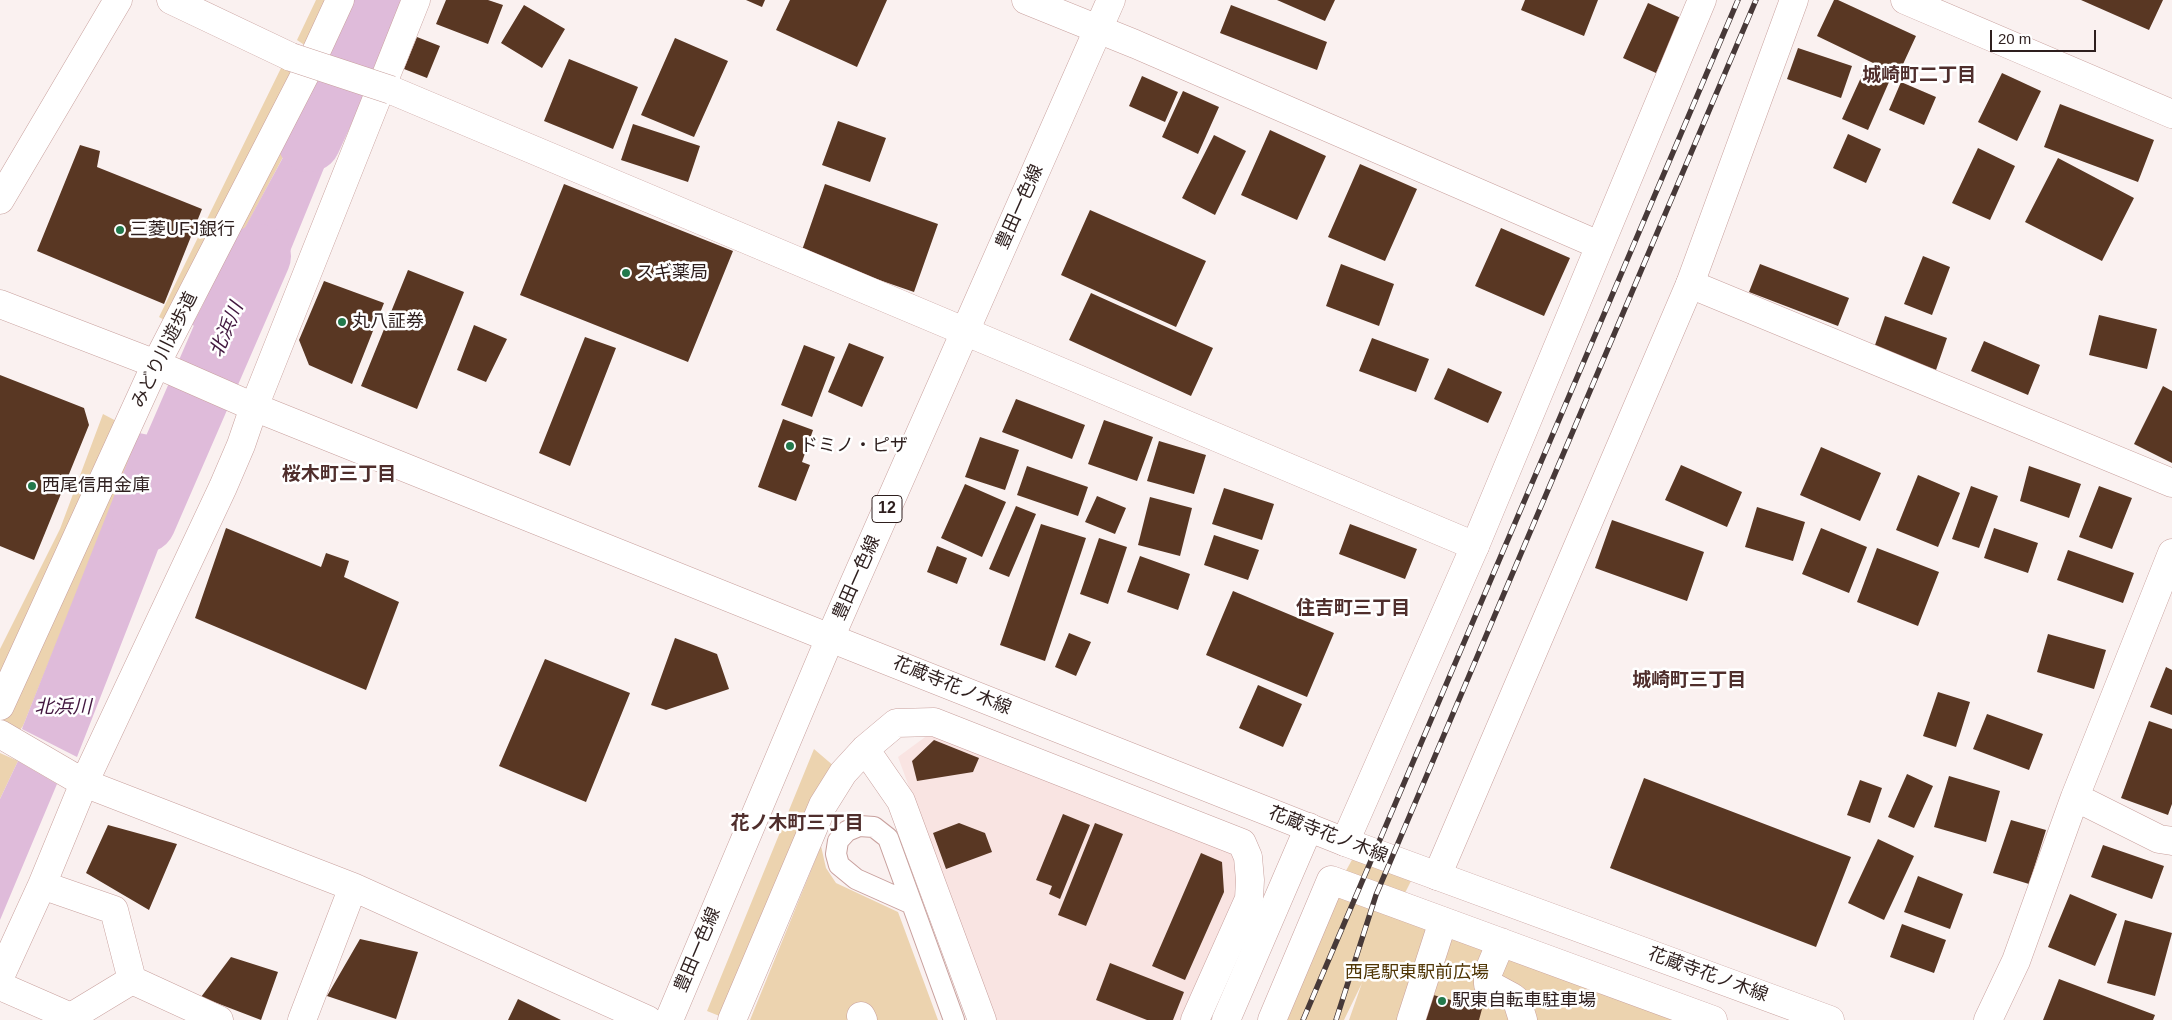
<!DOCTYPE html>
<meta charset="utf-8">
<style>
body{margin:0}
#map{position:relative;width:2172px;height:1020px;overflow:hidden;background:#faf1f0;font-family:Helvetica,sans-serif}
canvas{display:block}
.scale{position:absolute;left:1990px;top:30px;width:106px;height:22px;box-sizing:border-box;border:2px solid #2e1f1e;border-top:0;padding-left:6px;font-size:15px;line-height:18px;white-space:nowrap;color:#2e1f1e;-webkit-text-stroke:4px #fff;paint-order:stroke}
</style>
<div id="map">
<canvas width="2172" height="1020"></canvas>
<div class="scale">20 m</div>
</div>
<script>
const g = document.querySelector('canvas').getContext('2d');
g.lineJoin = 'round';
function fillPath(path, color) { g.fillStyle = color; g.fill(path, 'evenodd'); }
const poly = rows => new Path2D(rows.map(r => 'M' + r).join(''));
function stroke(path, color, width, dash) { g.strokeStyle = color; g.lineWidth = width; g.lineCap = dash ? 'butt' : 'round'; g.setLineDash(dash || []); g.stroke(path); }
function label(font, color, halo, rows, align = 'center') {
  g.font = font + ' Helvetica,"Noto Sans JP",sans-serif'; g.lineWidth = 5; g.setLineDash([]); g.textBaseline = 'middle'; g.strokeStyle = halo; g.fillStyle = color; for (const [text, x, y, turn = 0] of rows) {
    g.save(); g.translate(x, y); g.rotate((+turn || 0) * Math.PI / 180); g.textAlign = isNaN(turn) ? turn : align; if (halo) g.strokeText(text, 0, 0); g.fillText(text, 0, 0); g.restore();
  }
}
fillPath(poly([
 [932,732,1235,854,1242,895,1188,1020,995,1020,898,757]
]), '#f9e4e2');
fillPath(poly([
 [316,0,362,0,337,67,297,40],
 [283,64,322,84,242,234,185,332,159,317],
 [103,414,141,434,23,726,16,735,0,724,0,649,60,529],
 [814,749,835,767,727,1019,707,1011],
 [0,753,18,761,0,799],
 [821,846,826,868,836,883,898,912,938,1020,750,1020],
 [1353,858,1411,881,1394,915,1680,1020,1349,1020,1362,983,1344,1020,1263,1020]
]), '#ecd3af');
fillPath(poly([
 [361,0,397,0,375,54,343,42],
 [324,82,355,92,251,347,192,325],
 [139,433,199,445,77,757,22,729,23,726],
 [18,761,57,784,0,920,0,799]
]), '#dfbbda');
stroke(poly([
 [309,140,373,0],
 [144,521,259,256]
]), '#dfbbda', 64);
fillPath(poly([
 [446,0,488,0,503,5,488,44,436,24],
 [746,0,765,0,762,7],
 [790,0,887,0,857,67,776,30],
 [1277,0,1335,0,1325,21],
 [1525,0,1598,0,1584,36,1521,10],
 [1834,0,1838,0,1916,36,1898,75,1817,36],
 [2081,0,2163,0,2149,30],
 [1648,3,1681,18,1656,73,1623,58],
 [524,5,565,29,542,68,501,43],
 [1231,5,1327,42,1317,70,1220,33],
 [417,37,440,46,427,78,404,69],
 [675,38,728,61,694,137,641,115],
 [1798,48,1852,66,1841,98,1787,79],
 [569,59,638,87,613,149,544,121],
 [1864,71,1889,82,1868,130,1842,119],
 [2002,73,2041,91,2017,141,1978,122],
 [1142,76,1178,92,1165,122,1129,106],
 [1901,82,1936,97,1924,125,1889,110],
 [1183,91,1219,107,1198,154,1162,137],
 [2060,104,2154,140,2138,182,2044,147],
 [838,121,886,138,870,182,822,165],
 [633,124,700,146,688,182,621,160],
 [1270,130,1326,156,1297,220,1241,195],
 [1848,134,1881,149,1866,183,1833,168],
 [1214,135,1246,151,1215,215,1182,198],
 [80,145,100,151,97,167,202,209,164,304,37,251],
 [1978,148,2015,166,1990,220,1952,203],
 [2058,158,2134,198,2102,261,2025,222],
 [1360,164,1417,189,1385,261,1328,237],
 [564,184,733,251,688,362,520,295],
 [825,184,938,224,914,292,801,253],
 [1090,210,1206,261,1176,327,1061,275],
 [1501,228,1570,258,1544,316,1475,286],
 [1923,256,1950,267,1932,315,1904,304],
 [1341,264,1394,284,1379,326,1326,306],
 [1760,264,1849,298,1838,326,1749,292],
 [408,270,464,292,417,409,361,386],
 [324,281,384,303,352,384,309,365,299,340],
 [1091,293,1213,348,1191,396,1069,340],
 [2099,315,2157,329,2147,369,2089,355],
 [1885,316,1947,338,1936,370,1874,348],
 [474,325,507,339,486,382,457,370],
 [585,337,616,348,570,466,539,453],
 [1372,338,1429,359,1416,392,1359,371],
 [1984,341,2040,365,2028,395,1971,371],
 [849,343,884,357,862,407,828,392],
 [804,345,835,357,812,417,781,405],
 [1448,368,1502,392,1488,423,1434,399],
 [0,375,84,408,89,425,34,560,0,546],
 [2163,386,2172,391,2172,463,2134,444],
 [1016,399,1085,425,1072,459,1002,432],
 [783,419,813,430,802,462,810,465,796,501,758,487],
 [1104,420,1153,437,1137,481,1088,464],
 [980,437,1019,450,1005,490,965,477],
 [1159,441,1206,455,1194,494,1147,481],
 [1821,447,1881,473,1860,521,1800,495],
 [1681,465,1742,492,1727,527,1665,500],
 [1027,466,1088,487,1078,516,1017,495],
 [2029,466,2081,484,2069,518,2020,501],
 [1918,475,1960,493,1938,547,1896,530],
 [965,484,1006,502,982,557,941,538],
 [1971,486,1998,496,1979,548,1952,539],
 [2099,486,2132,498,2112,549,2079,537],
 [1224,488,1274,504,1262,540,1212,524],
 [1097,496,1126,508,1115,534,1085,522],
 [1150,497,1192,508,1180,556,1138,545],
 [1016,506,1036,514,1009,577,989,569],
 [1757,507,1805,522,1793,561,1745,547],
 [1612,520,1704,552,1687,601,1595,568],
 [1041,524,1086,538,1045,661,1000,645],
 [1350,524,1417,549,1405,579,1339,554],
 [226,528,321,567,326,553,349,561,344,577,399,602,366,690,195,618],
 [1821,528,1867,547,1849,593,1802,574],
 [1994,528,2038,543,2028,573,1984,558],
 [1214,535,1259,550,1248,580,1204,565],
 [1099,538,1127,547,1108,604,1080,594],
 [937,546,967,558,957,584,927,572],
 [1877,548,1939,572,1918,626,1857,602],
 [2068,550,2134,573,2123,603,2057,580],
 [1140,556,1190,574,1178,610,1127,592],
 [1233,591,1334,633,1307,697,1206,655],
 [1069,633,1091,642,1076,676,1055,667],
 [2048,634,2106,650,2094,689,2037,672],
 [675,638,717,654,729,689,666,710,651,705],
 [545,659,630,693,586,802,499,766],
 [2166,667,2172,670,2172,715,2150,707],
 [1258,685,1302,704,1283,747,1239,728],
 [1938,692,1970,702,1956,747,1923,736],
 [1987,714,2043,734,2029,770,1973,749],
 [2149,721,2172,729,2172,804,2168,815,2121,798],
 [934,740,979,758,973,772,917,781,912,761],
 [1907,774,1933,786,1914,828,1888,817],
 [1949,776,2000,791,1986,842,1934,827],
 [1644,778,1851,857,1816,947,1610,868],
 [1860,780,1882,788,1870,823,1847,815],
 [1063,814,1090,825,1060,899,1049,894,1052,886,1036,880],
 [2011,820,2046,830,2029,884,1993,873],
 [959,823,985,833,992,852,946,869,933,833],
 [1095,823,1123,834,1086,926,1058,915],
 [108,825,177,844,149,910,86,873],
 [1878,839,1914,856,1884,920,1848,903],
 [2103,845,2164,866,2152,899,2091,877],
 [1201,853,1222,862,1224,892,1185,980,1152,966],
 [1918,876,1963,894,1950,929,1904,912],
 [2070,894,2117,914,2095,966,2048,947],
 [2125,920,2172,933,2155,996,2107,983],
 [1902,924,1946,940,1934,973,1890,957],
 [360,939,418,952,396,1019,327,996],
 [231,957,278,972,261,1020,201,997],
 [1110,963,1184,992,1173,1020,1147,1020,1096,1000],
 [2059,979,2155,1015,2153,1020,2043,1020],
 [1430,994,1482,1009,1479,1020,1422,1020],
 [518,999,561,1020,508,1020]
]), '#593723');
const service = poly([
 [912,904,856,879,839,865,836,854,838,841,847,831,859,826,874,827,888,838,912,904,954,1020]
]);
const pedestrian = poly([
 [0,706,156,364,310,65,340,0],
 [865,749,901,801,982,1020],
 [1501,942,1488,973,1488,984,1512,997,1517,1001,1523,1020],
 [861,1016,863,1020],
 [732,1020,823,805,843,773,865,749,896,723,934,722,1242,843,1248,857,1250,880,1249,899,1195,1020],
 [1272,1020,1331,880,1713,1020],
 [1411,1020,1443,921]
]);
const minor = poly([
 [171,0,291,57],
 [1026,0,1135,44,1599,245],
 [391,90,1475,546],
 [1690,284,2172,483],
 [0,734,84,783,353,887,648,1020],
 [2075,797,2159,839,2172,841],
 [42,885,114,910,132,980,219,1020],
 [0,977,42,885,84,783,223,487,241,445,254,407,416,0],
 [0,986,71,1017,132,980],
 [302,1020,353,887],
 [1226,1020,1309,827],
 [1988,1020,2016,961,2075,797,2172,553]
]);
const tertiary = poly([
 [1905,0,2172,114],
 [0,200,118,0],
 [0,304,156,364,254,407,830,638],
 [1345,842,1475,546,1702,0],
 [1437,876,1690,284,1794,0]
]);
const secondary = poly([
 [830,638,1345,842,1830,1020]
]);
const primary = poly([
 [669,1020,830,638,1111,0]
]);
stroke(service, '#c8a09d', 22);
stroke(pedestrian, '#c8a09d', 29);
stroke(minor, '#c8a09d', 29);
stroke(tertiary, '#c8a09d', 29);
stroke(secondary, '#c8a09d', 29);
stroke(primary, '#c8a09d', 29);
stroke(service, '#fff', 20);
stroke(pedestrian, '#fff', 28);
stroke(minor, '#fff', 28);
stroke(tertiary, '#fff', 28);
stroke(secondary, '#fff', 28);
stroke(primary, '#fff', 28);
const rail = poly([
 [1303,1020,1738,0],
 [1336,1020,1376,895,1756,0]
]);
stroke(rail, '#473938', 5.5);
stroke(rail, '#fff', 4, [11]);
const minorBridge = poly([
 [291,57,391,90]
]);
stroke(minorBridge, '#c8a09d', 29, []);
stroke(minorBridge, '#fff', 28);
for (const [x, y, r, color] of [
 [120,230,5,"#22794c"],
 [626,273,5,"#22794c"],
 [342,322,5,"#22794c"],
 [790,446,5,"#22794c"],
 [32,486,5,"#22794c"],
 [1442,1001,5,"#22794c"]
]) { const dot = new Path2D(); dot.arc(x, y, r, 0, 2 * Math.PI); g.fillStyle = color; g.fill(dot); stroke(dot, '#fff', 2); }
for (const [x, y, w] of [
 [887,509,30]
]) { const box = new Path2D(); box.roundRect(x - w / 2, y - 13.5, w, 27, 4); g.fillStyle = '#fff'; g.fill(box); stroke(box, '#2e1f1e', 1); }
label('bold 16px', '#2e1f1e', null, [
 ["12",887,509]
]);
label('18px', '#2e1f1e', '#fff', [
 ["豊田一色線",1020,207,-66],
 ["みどり川遊歩道",165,350,-64],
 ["豊田一色線",857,578,-66],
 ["花蔵寺花ノ木線",952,686,22],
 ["花蔵寺花ノ木線",1328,835,21],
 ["豊田一色線",698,950,-67],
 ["花蔵寺花ノ木線",1708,975,20]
]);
label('18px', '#2e1f1e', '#fff', [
 ["三菱UFJ銀行",130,230],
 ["スギ薬局",636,273],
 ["丸八証券",352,322],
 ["ドミノ・ピザ",800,446],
 ["西尾信用金庫",42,486],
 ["駅東自転車駐車場",1452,1001]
], 'left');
label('18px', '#503605', '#fff', [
 ["西尾駅東駅前広場",1417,973]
]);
label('bold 19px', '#4f2e2c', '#fff', [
 ["城崎町二丁目",1919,76],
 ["桜木町三丁目",339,475],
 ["住吉町三丁目",1353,609],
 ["城崎町三丁目",1689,681],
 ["花ノ木町三丁目",797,824]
]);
label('italic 19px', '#42173f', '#fff', [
 ["北浜川",227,330,-67],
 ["北浜川",63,708]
]);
</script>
